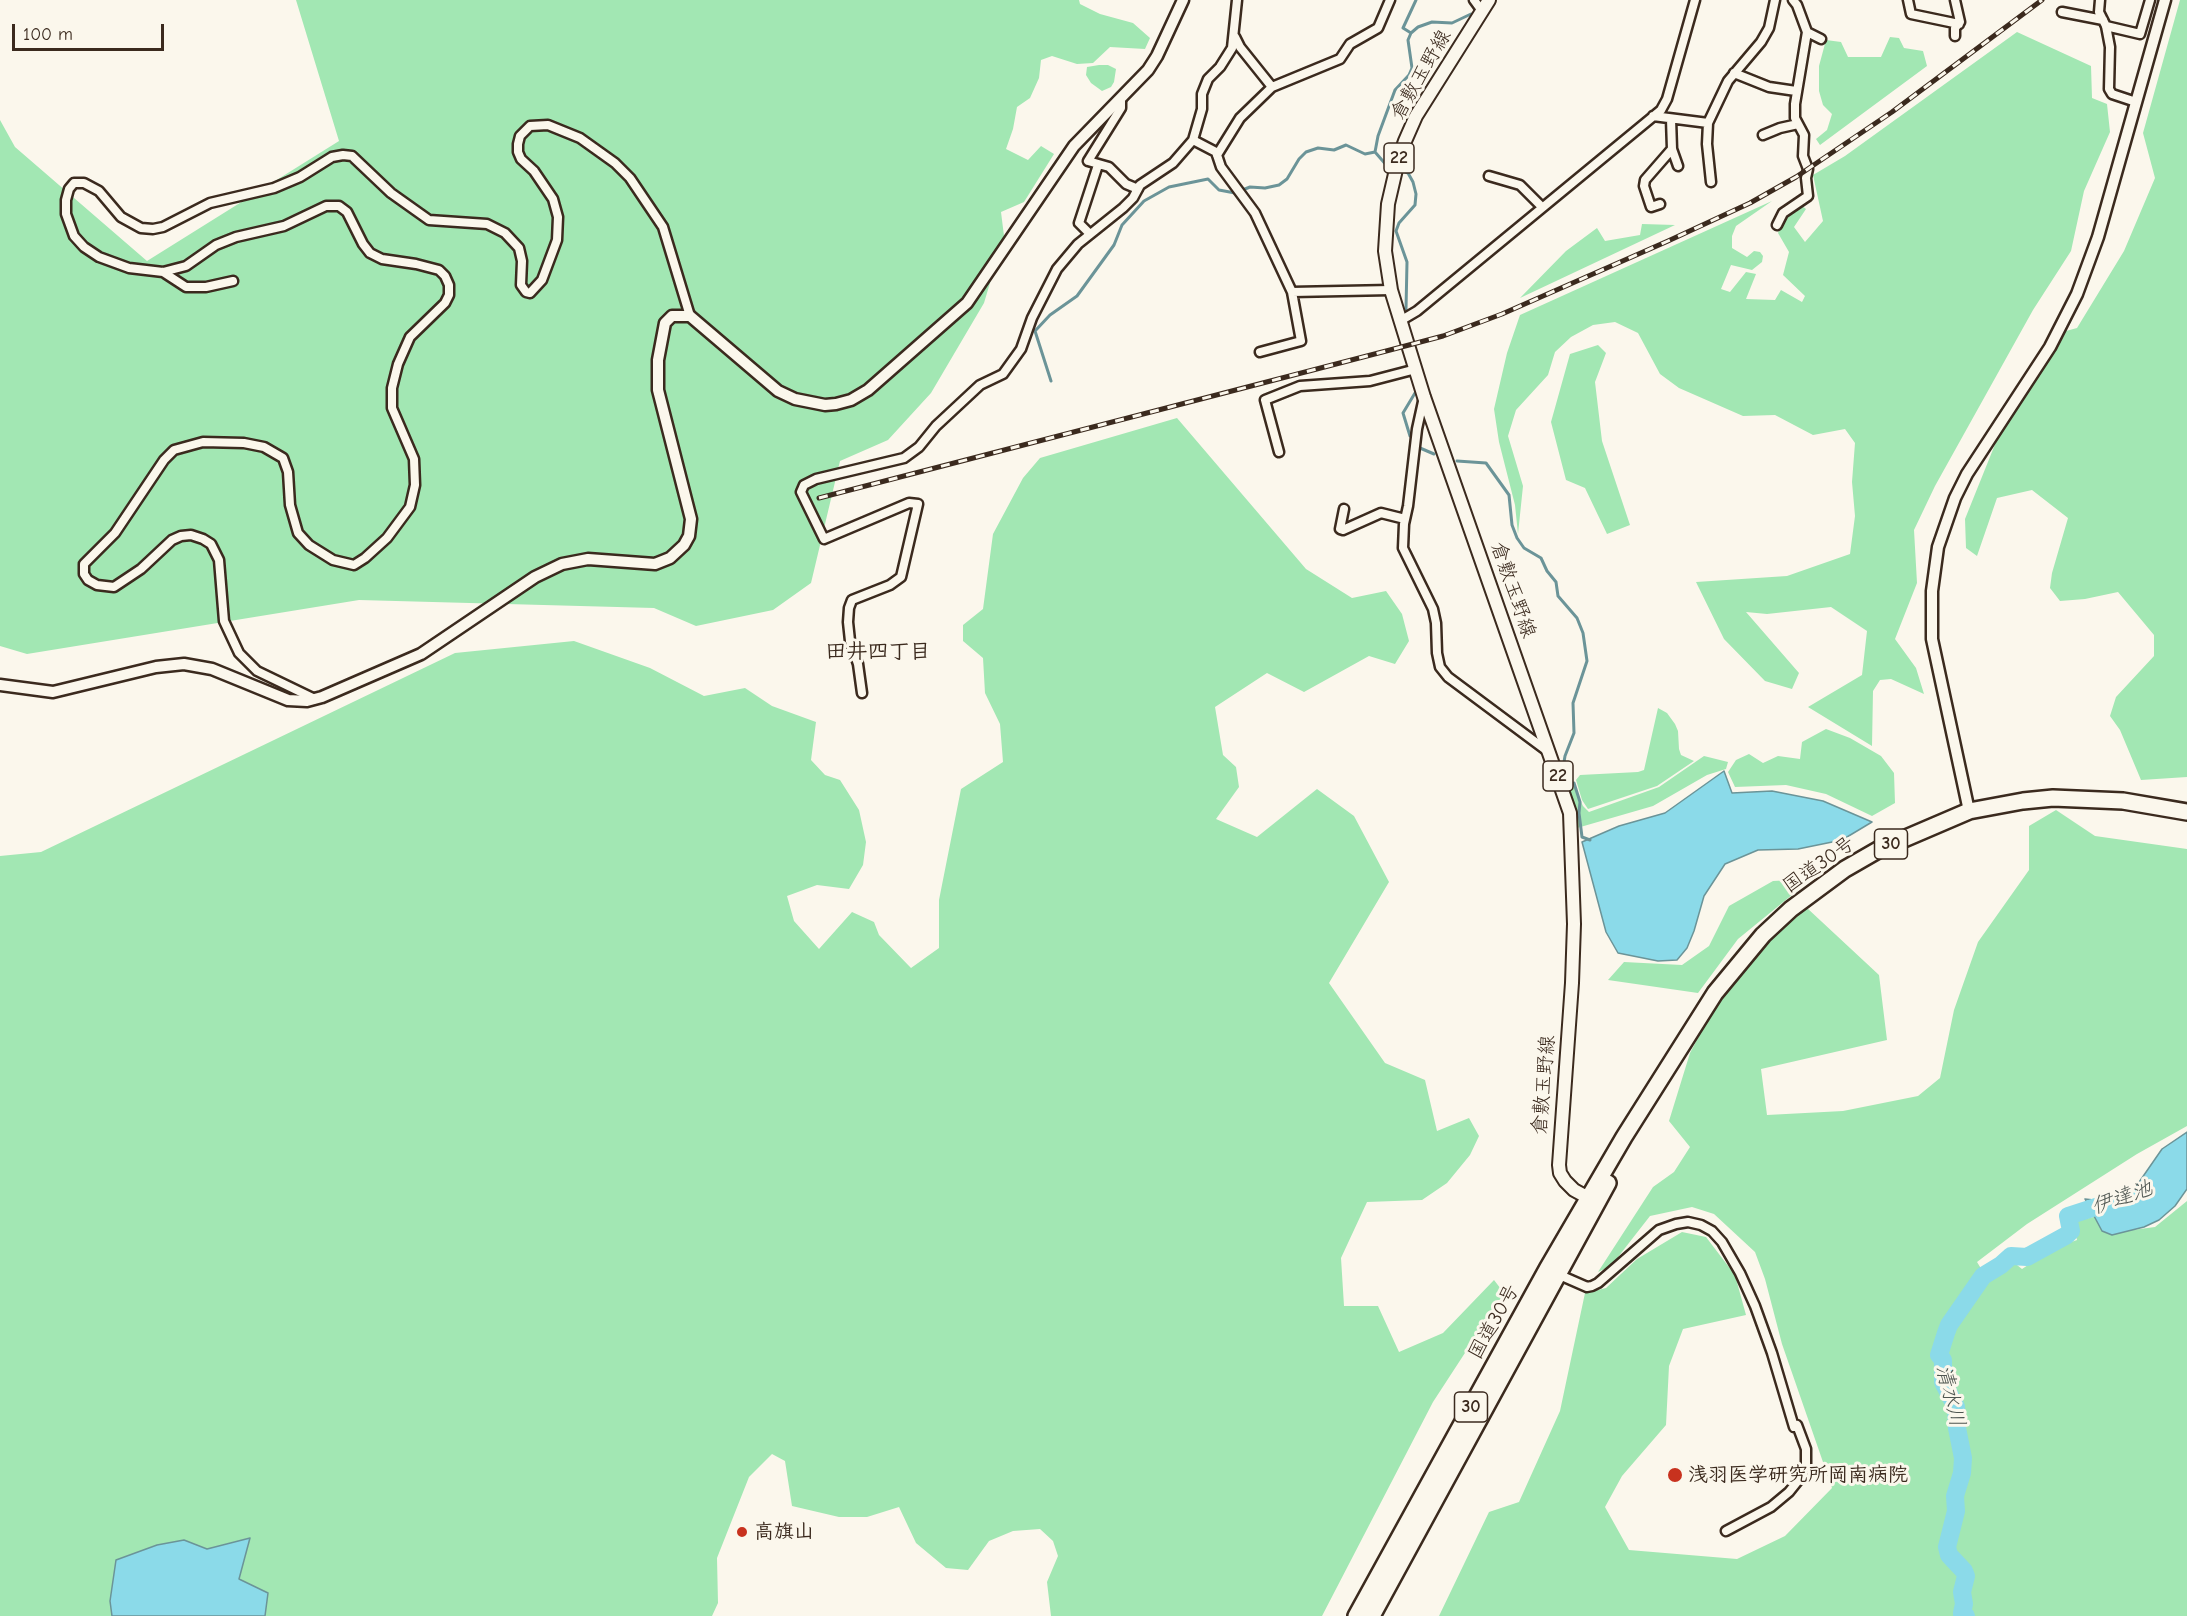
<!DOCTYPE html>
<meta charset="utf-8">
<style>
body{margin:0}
#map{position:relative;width:2187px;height:1616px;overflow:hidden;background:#fbf7ec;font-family:"Comic Neue",sans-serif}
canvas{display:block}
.scale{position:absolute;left:12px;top:24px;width:152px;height:27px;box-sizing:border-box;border:3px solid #3b2a1e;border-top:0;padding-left:8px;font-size:18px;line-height:21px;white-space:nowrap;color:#3b2a1e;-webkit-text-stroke:4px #fbf7ec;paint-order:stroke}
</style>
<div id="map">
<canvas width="2187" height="1616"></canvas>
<div class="scale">100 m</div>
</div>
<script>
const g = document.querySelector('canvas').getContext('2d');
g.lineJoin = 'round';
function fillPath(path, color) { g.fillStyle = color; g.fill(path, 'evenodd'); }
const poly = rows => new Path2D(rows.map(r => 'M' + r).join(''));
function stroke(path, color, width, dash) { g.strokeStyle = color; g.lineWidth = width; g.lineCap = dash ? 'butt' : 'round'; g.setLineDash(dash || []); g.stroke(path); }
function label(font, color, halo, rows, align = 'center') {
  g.font = font + ' "Comic Neue","Klee One",sans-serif'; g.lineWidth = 6; g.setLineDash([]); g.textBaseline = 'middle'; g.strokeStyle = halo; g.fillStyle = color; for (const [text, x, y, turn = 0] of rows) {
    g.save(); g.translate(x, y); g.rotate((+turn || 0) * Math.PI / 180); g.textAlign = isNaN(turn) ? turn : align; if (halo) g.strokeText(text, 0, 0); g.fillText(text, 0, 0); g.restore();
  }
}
fillPath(poly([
 [296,0,1079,0,1080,4,1100,14,1133,23,1150,38,1145,49,1110,47,1093,63,1077,64,1052,56,1041,60,1039,78,1030,98,1017,107,1013,129,1006,149,1028,160,1041,146,1054,154,1024,202,1001,212,1004,236,984,303,931,393,888,440,840,461,811,583,773,610,696,626,654,608,359,600,27,654,0,646,0,120,15,147,147,261,339,141],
 [2180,0,2187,0,2187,777,2141,780,2120,730,2110,716,2116,697,2154,656,2154,635,2118,592,2085,599,2060,601,2050,588,2052,573,2068,518,2032,490,1997,498,1977,556,1966,548,1965,519,2000,432,2066,331,2077,328,2124,251,2155,178,2143,133],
 [2017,32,2091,66,2092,98,2107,104,2110,132,2084,191,2071,251,2033,310,1935,486,1914,530,1917,583,1895,639,1916,668,1924,694,1891,679,1880,680,1873,691,1872,746,1808,707,1862,675,1867,631,1831,607,1767,614,1746,612,1799,673,1792,689,1765,681,1724,639,1696,582,1787,576,1850,554,1855,516,1852,482,1855,443,1845,429,1813,435,1775,415,1743,416,1679,388,1660,374,1638,333,1615,322,1593,325,1571,337,1555,352,1548,375,1516,410,1508,436,1523,486,1518,534,1515,505,1499,442,1494,409,1507,353,1520,315,1772,201,1736,226,1732,236,1732,248,1747,257,1754,251,1760,252,1763,256,1762,262,1752,270,1731,265,1721,289,1730,292,1746,272,1756,274,1746,299,1775,300,1781,290,1802,302,1805,296,1783,275,1789,252,1778,233,1785,217,1802,206,1806,209,1794,227,1805,242,1823,221,1813,175,1845,156],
 [1890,37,1899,38,1904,48,1923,51,1927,66,1820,145,1816,139,1827,130,1832,114,1823,105,1819,91,1819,66,1826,40,1841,42,1848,57,1881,57],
 [1099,65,1108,65,1116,69,1114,82,1111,87,1102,91,1091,83,1086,75,1087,67],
 [1642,224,1675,225,1520,298,1566,251,1597,228,1605,241,1640,235],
 [1598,345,1606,353,1595,382,1602,441,1630,525,1607,534,1585,488,1566,480,1551,422,1570,354],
 [1177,418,1306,569,1352,598,1386,591,1402,614,1409,641,1395,664,1369,656,1304,692,1267,673,1215,707,1223,755,1236,767,1239,787,1216,819,1257,837,1317,789,1354,816,1389,882,1329,983,1385,1063,1425,1080,1437,1131,1469,1118,1479,1136,1470,1155,1447,1183,1422,1200,1367,1202,1341,1258,1344,1306,1378,1306,1399,1352,1443,1333,1494,1280,1504,1293,1433,1402,1322,1616,1051,1616,1047,1582,1058,1556,1053,1541,1040,1529,1013,1531,989,1541,968,1570,946,1568,916,1543,899,1507,867,1517,839,1517,792,1506,785,1461,772,1454,749,1477,717,1558,718,1603,712,1616,265,1616,268,1593,239,1579,249,1538,207,1549,184,1540,110,1601,112,1616,0,1616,0,856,41,852,455,653,574,641,650,668,704,696,745,688,772,706,816,722,811,760,825,775,840,780,859,810,866,842,863,865,849,889,817,885,787,896,794,921,819,949,852,912,874,922,879,935,911,968,939,948,939,900,961,789,1003,762,1000,724,985,693,983,658,963,641,963,625,983,609,993,534,1023,478,1040,458],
 [1658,708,1667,713,1675,724,1678,731,1679,749,1681,755,1694,761,1657,786,1588,809,1582,800,1576,780,1580,775,1638,772,1644,770],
 [1826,729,1850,738,1881,756,1894,773,1895,803,1872,816,1826,794,1786,785,1735,787,1728,772,1736,760,1749,754,1763,763,1778,756,1800,759,1802,742],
 [1704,756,1728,762,1726,769,1707,775,1653,806,1577,828,1569,786,1572,783,1583,806,1589,812,1659,787],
 [2056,810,2095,836,2187,849,2187,1126,2137,1154,2027,1224,1977,1262,1985,1275,1998,1271,2012,1261,2022,1269,2054,1248,2077,1240,2072,1222,2102,1215,2125,1231,2155,1227,2187,1201,2187,1616,1439,1616,1489,1512,1519,1502,1560,1411,1585,1293,1606,1288,1637,1259,1682,1232,1706,1237,1735,1275,1746,1315,1683,1329,1669,1366,1666,1425,1622,1476,1605,1507,1629,1550,1737,1559,1785,1536,1832,1488,1782,1344,1765,1279,1755,1252,1714,1214,1692,1207,1650,1216,1611,1266,1598,1272,1653,1187,1674,1172,1690,1147,1669,1121,1690,1053,1724,989,1765,942,1807,908,1879,975,1887,1040,1761,1069,1767,1115,1843,1111,1918,1096,1940,1078,1954,1010,1978,942,2029,870,2029,826],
 [1793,880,1798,890,1738,939,1698,993,1608,980,1624,962,1682,965,1709,946,1729,906,1773,881]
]), '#a2e7b3');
const water = poly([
 [1724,771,1732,793,1772,791,1823,801,1872,822,1842,840,1798,849,1758,850,1725,864,1704,896,1694,931,1687,948,1677,960,1658,961,1618,953,1606,932,1582,842,1619,826,1665,813,1724,771],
 [2187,1132,2187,1189,2175,1206,2159,1220,2144,1227,2112,1235,2102,1231,2085,1199,2103,1201,2135,1188,2162,1149,2187,1132],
 [250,1538,239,1579,268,1593,265,1616,112,1616,110,1601,116,1560,157,1545,184,1540,207,1549,250,1538]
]);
fillPath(water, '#8bdae9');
stroke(water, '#6b9498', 1.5);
stroke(poly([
 [1411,33,1403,28,1416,0],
 [1375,152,1388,167],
 [1403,171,1408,173,1413,182,1416,194,1415,205,1399,223,1396,231,1407,262,1406,309],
 [1051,381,1035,331,1050,315,1077,296,1114,245,1122,225,1144,201,1169,187,1208,179,1219,190,1235,193,1250,187,1265,188,1279,185,1287,179,1299,159,1306,152,1318,148,1334,150,1346,145,1365,154,1375,152,1378,136,1395,90,1409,75,1412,68,1408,40,1411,33,1418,27,1432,22,1452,23,1471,14],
 [1410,436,1403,413,1415,393],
 [1420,448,1434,454],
 [1457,461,1486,463,1509,495,1512,525,1517,538,1524,548,1541,558,1547,571,1556,582,1558,596,1577,618,1583,633,1587,661,1573,703,1574,733,1565,756,1564,762,1567,768],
 [1574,783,1580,802,1579,813,1582,837,1590,840]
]), '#6b9498', 3);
stroke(poly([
 [1966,1616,1962,1613,1964,1604,1962,1592,1966,1576,1964,1571,1949,1555,1947,1547,1956,1511,1955,1496,1962,1473,1963,1458,1957,1428,1956,1407,1943,1382,1943,1360,1939,1355,1946,1333,1949,1325,1983,1276,2001,1265,2011,1256,2027,1257,2067,1235,2071,1231,2068,1216,2111,1202]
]), '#8bdae9', 18);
const street = poly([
 [1474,0,1482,11],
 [1908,0,1911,14,1959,24],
 [1955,0,1960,22,1955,28,1955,36],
 [2100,0,2099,12,2106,26,2110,47,2109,89,2112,94,2136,102],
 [2062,12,2103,20],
 [2106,26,2140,34,2150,0],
 [1807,32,1821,39],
 [1235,37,1240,47,1272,87],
 [1734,73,1769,87,1796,91],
 [1121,98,1121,108,1088,161,1109,167,1126,184,1138,189],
 [1653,116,1708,123],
 [1671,119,1672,149,1678,166],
 [1763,135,1780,128,1798,124],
 [1193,140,1216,152,1221,167,1255,213,1292,292,1391,290],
 [1217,155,1240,118,1272,87,1340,59,1350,44,1378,28,1390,0],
 [1489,176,1520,185,1542,207],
 [1711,182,1707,144,1708,123,1728,81,1761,42,1769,28,1775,0],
 [1660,204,1651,207,1644,186,1645,180,1672,149],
 [1777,225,1783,213,1808,196,1806,178,1808,169,1803,156,1804,135,1795,118,1795,104,1807,32,1797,5,1793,0],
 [1090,234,1079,223,1098,165],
 [163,272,186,287,206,287,233,281],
 [1400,321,1417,311,1661,110,1667,99,1695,0],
 [1260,352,1301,341,1292,292],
 [1424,397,1417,429,1408,506,1404,524,1403,548,1433,609,1436,623,1437,653,1440,667,1448,677,1550,753],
 [1279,452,1265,400,1300,386,1370,381,1416,369],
 [1344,509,1340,529,1343,530,1381,513,1405,519],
 [862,693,858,664,850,641,848,622,849,608,852,600,890,585,901,577,918,504,909,503,824,539,801,492,804,485,816,479,904,458,919,447,936,426,980,385,1003,374,1021,349,1032,318,1057,269,1078,244,1123,208,1133,198,1140,185,1173,163,1193,140,1202,109,1202,94,1208,79,1220,67,1232,48,1237,0],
 [315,699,257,671,239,653,224,621,219,560,211,544,203,539,191,535,181,536,172,540,141,569,114,587,97,585,88,580,84,574,84,564,115,533,164,460,174,450,203,442,244,443,264,447,283,458,288,472,290,505,298,533,309,545,333,560,354,565,365,558,387,538,410,507,415,485,414,459,392,408,392,388,398,364,410,337,445,303,449,295,449,285,445,276,439,270,416,264,382,259,370,253,363,244,347,212,339,206,326,206,284,226,236,237,216,245,186,266,163,272,129,268,99,257,84,247,74,236,66,214,66,200,69,189,74,183,84,183,99,191,121,217,141,228,153,229,163,227,210,203,274,188,300,177,332,157,343,155,352,156,391,193,429,220,487,224,505,233,519,248,522,261,521,285,526,292,530,293,542,280,557,240,558,217,553,199,534,171,521,159,518,152,518,144,520,136,530,126,548,125,580,138,615,163,630,178,663,227,690,316],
 [1555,1273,1587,1287,1592,1286,1598,1283,1659,1230,1676,1224,1688,1222,1701,1225,1712,1231,1722,1242,1740,1273,1755,1306,1772,1353,1794,1427,1797,1425,1806,1449,1806,1465,1801,1477,1789,1492,1771,1507,1726,1531]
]);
const secondary = poly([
 [0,685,53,692,156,667,184,664,212,669,288,700,307,701,322,697,421,654,535,577,562,564,588,559,655,564,670,558,684,545,689,536,691,519,658,390,658,360,665,323,672,316,690,316,778,391,795,399,825,405,836,404,851,400,868,390,967,303,1074,146,1148,70,1157,56,1183,0],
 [1969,811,1932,639,1932,591,1938,547,1955,498,1967,474,2050,347,2077,294,2098,237,2165,0]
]);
const primary = poly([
 [1489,0,1416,116,1405,141,1398,161,1388,204,1385,251,1391,290,1424,397,1570,813,1574,924,1572,983,1559,1165,1560,1173,1565,1181,1574,1190,1596,1202]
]);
const highway = poly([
 [1356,1616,1547,1269,1624,1137,1715,993,1763,935,1791,909,1845,869,1878,850,1969,811,2023,801,2053,798,2123,801,2187,812],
 [1372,1616,1608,1183]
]);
stroke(street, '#3b2a1e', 13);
stroke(secondary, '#3b2a1e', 15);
stroke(primary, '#3b2a1e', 16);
stroke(highway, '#3b2a1e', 20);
stroke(street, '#fbf7ec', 8);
stroke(secondary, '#fbf7ec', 10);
stroke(primary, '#fbf7ec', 12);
stroke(highway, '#fbf7ec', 15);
const rail = poly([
 [819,498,1390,350,1443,336,1502,314,1668,241,1750,203,1796,177,1892,112,2042,0]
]);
stroke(rail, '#3b2a1e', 5);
stroke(rail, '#fbf7ec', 3, [9]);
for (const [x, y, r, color] of [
 [1675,1475,8,"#c8321e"],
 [742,1532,6,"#c8321e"]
]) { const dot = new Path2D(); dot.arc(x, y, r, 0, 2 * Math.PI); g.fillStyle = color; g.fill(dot); stroke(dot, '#fbf7ec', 2); }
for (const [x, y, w] of [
 [1399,158,30],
 [1558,776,30],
 [1891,844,33],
 [1471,1407,33]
]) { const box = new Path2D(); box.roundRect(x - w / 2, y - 15, w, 30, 4.5); g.fillStyle = '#fbf7ec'; g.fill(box); stroke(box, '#3b2a1e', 1.5); }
label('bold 18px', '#3b2a1e', null, [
 ["22",1399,158],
 ["22",1558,776],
 ["30",1891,844],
 ["30",1471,1407]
]);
label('20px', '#3b2a1e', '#fbf7ec', [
 ["倉敷玉野線",1421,75,-60],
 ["倉敷玉野線",1513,590,71],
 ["国道30号",1819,865,-35],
 ["倉敷玉野線",1544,1085,-85],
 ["国道30号",1494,1322,-61]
]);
label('bold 20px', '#3b2a1e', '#fbf7ec', [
 ["浅羽医学研究所岡南病院",1688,1475],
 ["高旗山",754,1532]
], 'left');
label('bold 21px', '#3b2a1e', '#fbf7ec', [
 ["田井四丁目",878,652]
]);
label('italic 21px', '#4f5651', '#fbf7ec', [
 ["伊達池",2122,1198,-19],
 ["清水川",1950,1396,76]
]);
</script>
